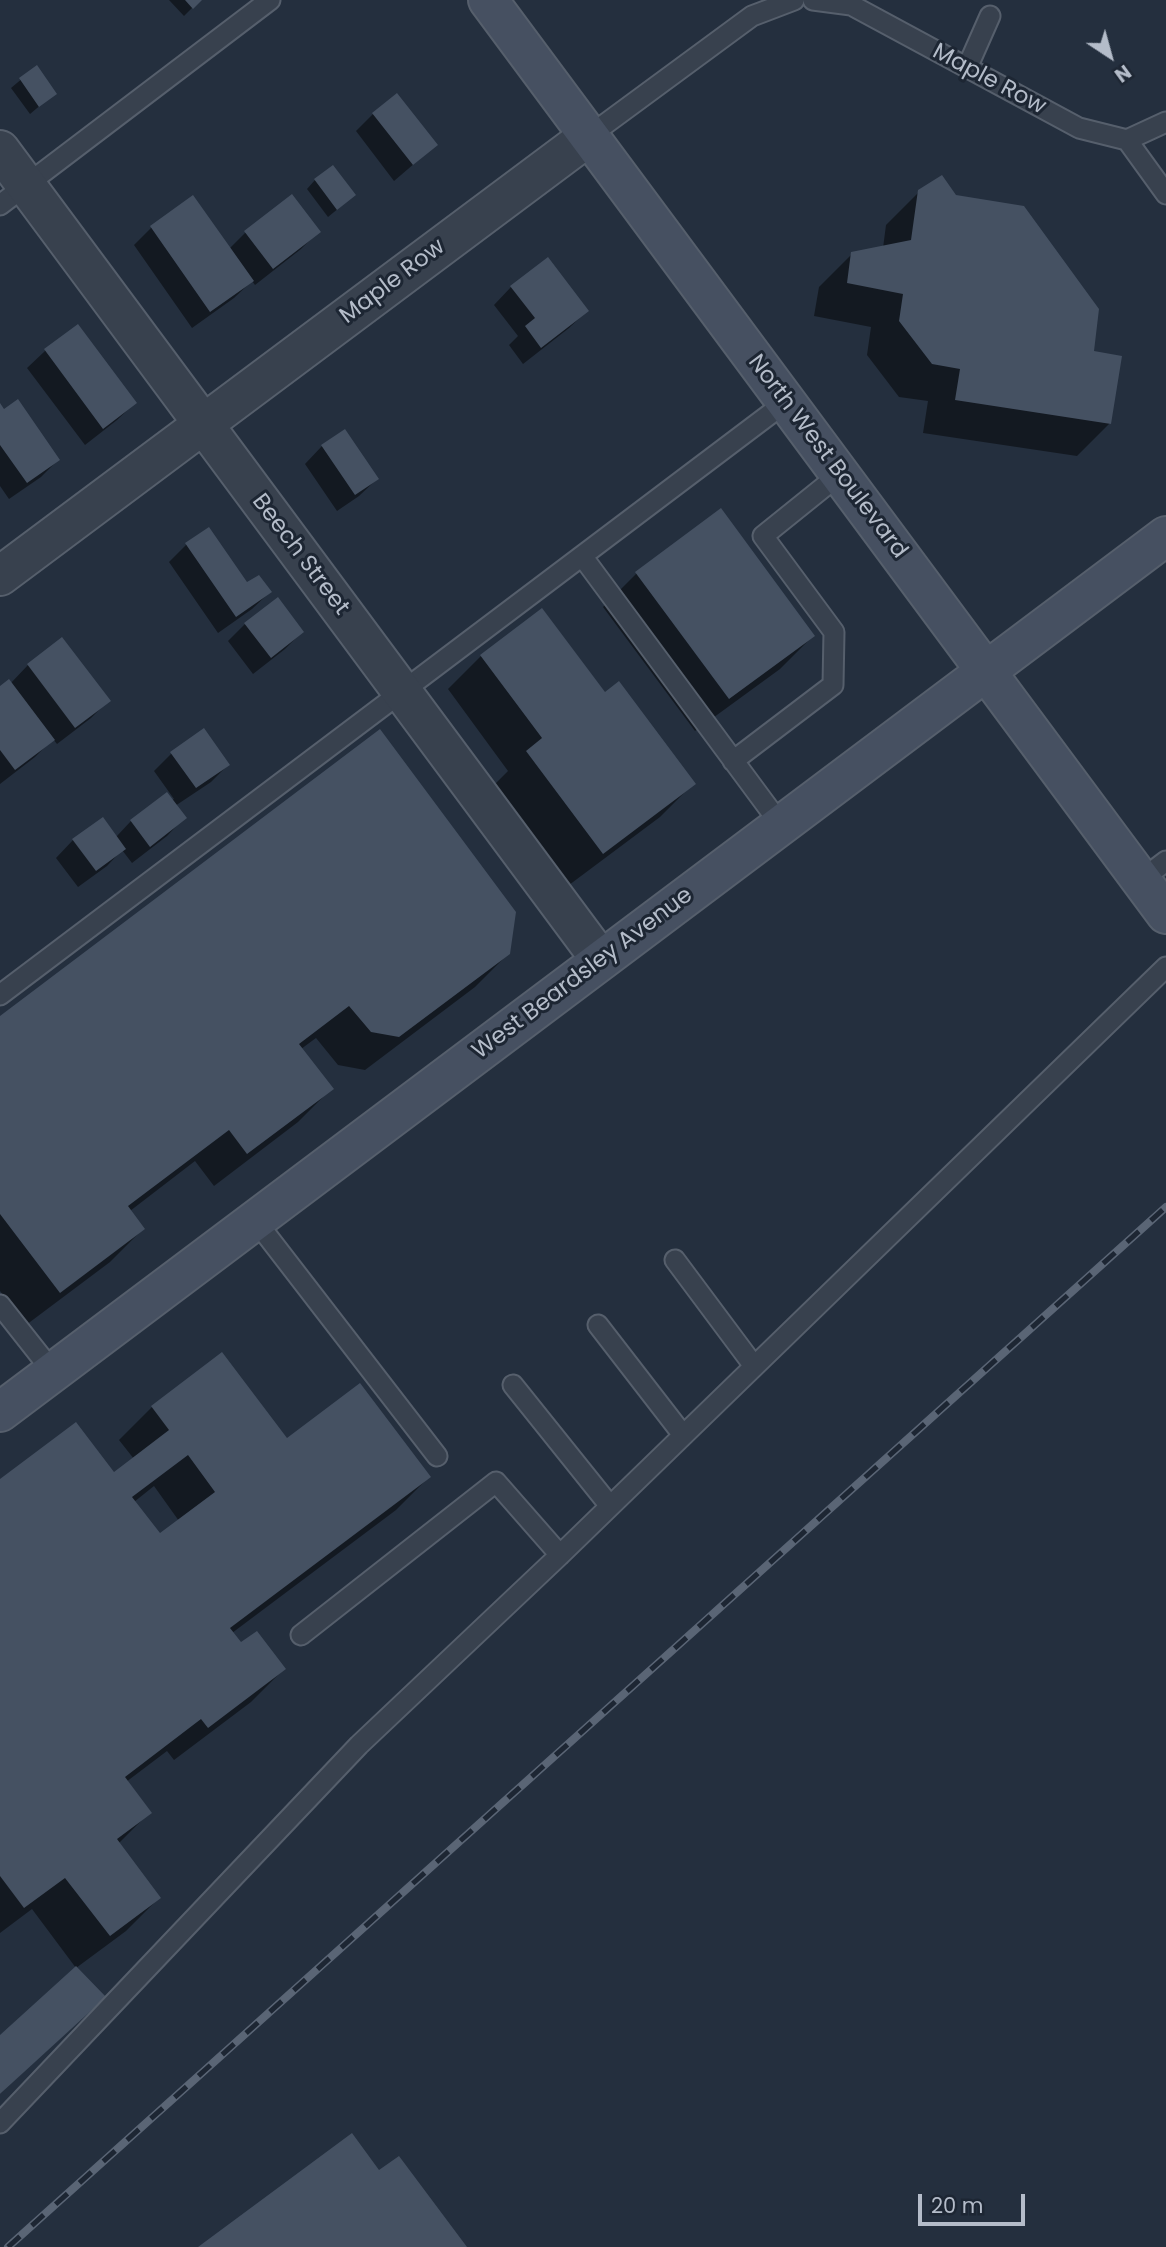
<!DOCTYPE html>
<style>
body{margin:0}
#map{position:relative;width:1166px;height:2247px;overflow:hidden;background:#242f3e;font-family:Poppins,sans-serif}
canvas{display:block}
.north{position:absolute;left:1075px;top:21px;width:70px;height:70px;-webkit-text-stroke:5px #1d2633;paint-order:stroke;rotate:144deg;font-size:19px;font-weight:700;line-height:28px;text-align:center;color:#b4bcc9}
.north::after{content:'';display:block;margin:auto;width:24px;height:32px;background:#b4bcc9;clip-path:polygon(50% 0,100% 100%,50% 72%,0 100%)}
.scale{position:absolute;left:918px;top:2194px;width:107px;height:32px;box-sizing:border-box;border:4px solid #b4bcc9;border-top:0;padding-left:9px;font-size:21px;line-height:24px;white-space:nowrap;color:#b4bcc9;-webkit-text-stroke:5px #1d2633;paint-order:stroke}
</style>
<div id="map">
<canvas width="1166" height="2247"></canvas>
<div class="north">N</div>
<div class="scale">20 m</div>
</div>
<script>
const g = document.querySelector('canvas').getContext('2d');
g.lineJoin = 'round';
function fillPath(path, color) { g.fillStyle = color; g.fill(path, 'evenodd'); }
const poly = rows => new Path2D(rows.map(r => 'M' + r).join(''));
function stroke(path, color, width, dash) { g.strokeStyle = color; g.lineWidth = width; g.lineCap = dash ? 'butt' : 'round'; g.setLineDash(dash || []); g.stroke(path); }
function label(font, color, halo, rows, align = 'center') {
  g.font = font + ' Poppins,sans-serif'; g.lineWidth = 6; g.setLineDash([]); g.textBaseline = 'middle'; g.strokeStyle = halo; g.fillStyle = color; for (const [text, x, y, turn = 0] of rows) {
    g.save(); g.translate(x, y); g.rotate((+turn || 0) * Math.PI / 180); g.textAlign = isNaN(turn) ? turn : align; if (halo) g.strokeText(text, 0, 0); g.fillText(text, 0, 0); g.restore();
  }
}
fillPath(poly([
 [169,0,200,0,184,16],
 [36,67,55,93,30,114,11,88],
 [373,114,436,145,394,181,356,131],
 [315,180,345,203,328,217,307,189],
 [920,191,955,196,1092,353,1110,423,1077,456,923,433,928,401,899,397,867,355,871,327,814,316,819,287,852,254,883,248,886,225],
 [193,198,229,249,245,233,318,232,301,249,255,285,252,281,234,298,192,328,134,245,151,228],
 [547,260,587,311,569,328,523,364,509,345,518,336,494,305,511,287],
 [78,326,135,403,117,420,85,445,27,368,45,351],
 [0,406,58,460,41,477,9,499,0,486],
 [322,446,377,479,359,496,337,511,305,464],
 [720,511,813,636,780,669,695,731,603,607,636,574],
 [208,529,247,585,270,592,252,609,218,633,169,562,186,545],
 [542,610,605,694,693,784,660,817,569,885,494,785,508,771,448,689,481,656],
 [245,624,302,632,285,649,253,674,228,641],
 [28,665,108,701,91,718,57,744,53,739,35,757,0,784,0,688,10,684],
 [171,754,228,765,211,782,175,806,184,818,167,836,132,863,122,850,107,866,78,887,56,858,73,840,116,837,131,821,174,799,154,771],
 [508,954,475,987,365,1070,338,1065,316,1038,301,1049,331,1089,298,1122,214,1186,195,1161,130,1211,143,1229,110,1262,26,1325,0,1291,0,1018],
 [222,1355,286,1441,429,1477,396,1510,232,1633,241,1644,284,1669,251,1702,174,1760,167,1751,126,1782,149,1813,118,1844,159,1898,126,1931,76,1968,103,1997,0,2094,0,2037,76,1968,32,1909,0,1933,0,1481,114,1474,134,1459,119,1440,152,1407],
 [154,1486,179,1521,159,1536,134,1502]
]), '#0007');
fillPath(poly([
 [185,0,202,0,193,9],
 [37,65,57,94,39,107,19,78],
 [397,93,438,145,413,165,372,113],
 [333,165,356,195,337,210,314,179],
 [942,175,956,195,1024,206,1099,309,1094,351,1122,356,1111,424,955,400,960,369,932,364,899,321,903,294,847,283,851,252,911,240,918,190],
 [292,194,321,232,273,269,244,231],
 [193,195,254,281,210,312,150,226],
 [548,257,589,311,541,348,525,326,535,318,510,286],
 [78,324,137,403,103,429,44,349],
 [18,399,60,460,27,483,0,445,0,403,4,409],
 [345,429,379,479,355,495,321,445],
 [721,508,815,636,729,699,635,572],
 [209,527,247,582,259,575,272,592,236,617,185,543],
 [278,597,304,632,271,658,244,623],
 [542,608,605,692,619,681,696,784,603,854,526,751,542,738,480,655],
 [62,637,111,701,75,728,27,664],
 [9,679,55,740,15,770,0,750,0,686],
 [204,728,230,765,196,788,170,752],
 [380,729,516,912,510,954,399,1037,371,1032,349,1006,299,1044,334,1089,247,1154,229,1130,128,1206,145,1229,60,1293,0,1214,0,1016],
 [167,792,187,818,150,847,130,820],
 [103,817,126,849,96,871,72,839],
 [222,1352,287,1438,360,1383,431,1477,230,1628,241,1642,257,1631,286,1669,208,1728,201,1719,125,1777,152,1813,117,1839,161,1898,110,1936,65,1878,24,1908,0,1876,0,1479,76,1422,114,1472,169,1430,151,1406],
 [188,1455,215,1492,160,1533,132,1497],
 [76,1966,106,1997,0,2094,0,2035],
 [352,2133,379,2170,399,2156,467,2247,198,2247]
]), '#455162');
const lane = poly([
 [813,0,851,5,1079,128,1127,140,1166,122],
 [967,68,990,16],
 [589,136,752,16,794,0],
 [1127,140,1166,194],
 [0,205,270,0],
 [582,556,781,825],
 [733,761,833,685,834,632,763,536,840,474],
 [1141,880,1166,861],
 [0,995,786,402],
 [255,1220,437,1456],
 [675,1260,754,1366],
 [0,1305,53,1372],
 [598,1325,683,1435],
 [513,1385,610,1506],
 [301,1635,496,1482,560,1555],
 [0,2123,359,1745,560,1555,1166,967]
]);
const street = poly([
 [0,150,601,960],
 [0,576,589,136]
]);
const secondary = poly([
 [488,0,1166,914],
 [0,1412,1166,536]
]);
stroke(lane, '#565f6c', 23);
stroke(street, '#565f6c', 42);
stroke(secondary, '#565f6c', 42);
stroke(lane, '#38414e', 19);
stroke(street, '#38414e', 38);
stroke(secondary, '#465061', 38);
const rail = poly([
 [8,2247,1166,1207]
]);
stroke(rail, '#5a6575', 8);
stroke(rail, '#1d2633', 5, [16]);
label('23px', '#b4bcc9', '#1d2633', [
 ["Maple Row",989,80,28],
 ["Maple Row",393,282,-37],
 ["North West Boulevard",827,457,53],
 ["Beech Street",300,555,53],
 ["West Beardsley Avenue",583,974,-37]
]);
</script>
